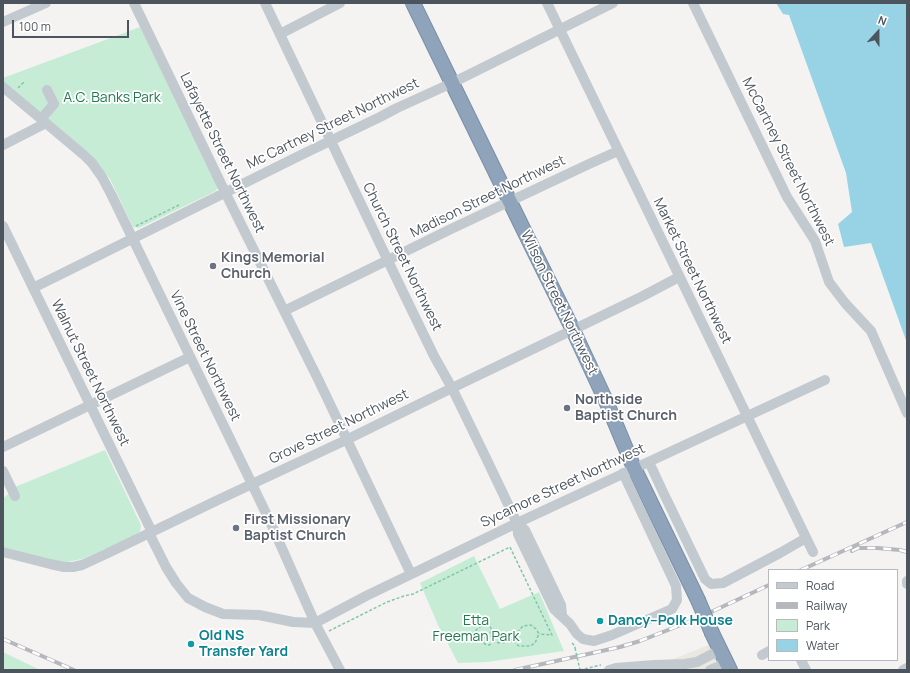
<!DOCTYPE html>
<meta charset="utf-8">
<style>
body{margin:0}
#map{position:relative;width:910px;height:673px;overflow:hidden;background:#f4f3f2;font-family:Manrope,sans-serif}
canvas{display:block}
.frame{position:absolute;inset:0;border:4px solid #4c555e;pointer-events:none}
.legend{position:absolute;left:768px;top:569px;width:130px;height:92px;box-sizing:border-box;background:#fff;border:1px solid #b7bbbf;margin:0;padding:5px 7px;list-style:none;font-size:12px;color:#4c555e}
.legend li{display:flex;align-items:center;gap:8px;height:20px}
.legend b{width:20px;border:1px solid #b7bbbf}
.north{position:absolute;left:858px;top:12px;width:40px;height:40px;-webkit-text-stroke:3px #fff;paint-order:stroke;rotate:21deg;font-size:11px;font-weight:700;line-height:16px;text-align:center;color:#4c555e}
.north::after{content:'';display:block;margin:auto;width:14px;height:18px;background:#4c555e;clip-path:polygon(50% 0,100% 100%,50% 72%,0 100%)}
.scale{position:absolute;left:12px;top:20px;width:117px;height:18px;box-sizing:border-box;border:2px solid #4c555e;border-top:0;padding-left:5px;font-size:12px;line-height:14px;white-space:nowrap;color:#4c555e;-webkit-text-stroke:3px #fff;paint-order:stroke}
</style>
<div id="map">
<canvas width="910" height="673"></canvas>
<div class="frame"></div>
<ul class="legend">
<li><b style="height:5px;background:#c2c9cf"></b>Road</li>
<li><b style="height:5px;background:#b5b7bc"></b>Railway</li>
<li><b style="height:11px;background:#c6ecd6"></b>Park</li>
<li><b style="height:11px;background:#98d3e5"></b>Water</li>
</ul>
<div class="north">N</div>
<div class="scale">100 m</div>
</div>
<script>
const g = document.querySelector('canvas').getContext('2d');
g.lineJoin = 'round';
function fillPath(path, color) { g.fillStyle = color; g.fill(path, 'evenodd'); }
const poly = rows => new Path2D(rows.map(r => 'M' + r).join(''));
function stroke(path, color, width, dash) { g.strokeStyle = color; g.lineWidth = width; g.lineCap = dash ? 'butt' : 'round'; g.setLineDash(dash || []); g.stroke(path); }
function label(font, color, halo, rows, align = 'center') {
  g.font = font + ' Manrope,sans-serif'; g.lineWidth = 3.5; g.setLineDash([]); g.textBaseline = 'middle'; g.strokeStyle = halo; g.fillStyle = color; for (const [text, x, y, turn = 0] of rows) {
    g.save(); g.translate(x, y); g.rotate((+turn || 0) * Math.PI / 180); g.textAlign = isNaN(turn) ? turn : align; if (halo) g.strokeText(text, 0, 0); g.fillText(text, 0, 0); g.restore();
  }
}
fillPath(poly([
 [711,644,723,670,596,670,615,666,671,660]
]), '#eae8e0');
fillPath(poly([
 [140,27,218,187,216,191,139,228,133,227,110,179,91,155,3,82,3,78],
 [105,450,141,525,140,532,132,537,82,559,62,563,3,547,3,499,15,487],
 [474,556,500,609,539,592,564,651,487,662,458,663,438,625,420,583],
 [3,652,40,670,3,670]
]), '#c6ecd6');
fillPath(poly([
 [776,3,907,3,907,343,871,243,844,247,838,224,852,212,846,173,789,15,783,14]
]), '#98d3e5');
const highway = poly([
 [413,3,533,249,573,330,606,401,634,468,698,600],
 [712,633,730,670]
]);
stroke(highway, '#7a8fa7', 16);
stroke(poly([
 [18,88,25,81],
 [136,226,179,205],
 [481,626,489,625,492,630,489,635],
 [329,631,387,602,404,596,413,594,510,547,552,635,539,634],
 '483 640a5 5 0 1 1 10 0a5 5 0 1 1-10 0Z',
 [474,639,475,638,473,633,481,626,479,621,482,618],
 [492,642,501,643,508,642,513,639,514,638,520,629,523,626,531,625,536,629,539,634,537,638,535,643,530,646,519,646,516,644,513,639],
 [572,643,575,646,575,648],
 [580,670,601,665]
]), '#81c7a6', 1.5, [3, 2]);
stroke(poly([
 [134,3,225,192,319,381,411,574],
 [265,3,401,288,434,356,452,388,486,458,517,523,518,534,554,609,570,624,577,634,583,639,594,641,612,635,672,609,677,600,676,586,623,473],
 [547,3,813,552],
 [693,3,787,197,815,241,829,282,845,303,871,331,907,413],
 [3,22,46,3],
 [280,34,340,3],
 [3,87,85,156,92,163,102,177,111,194,252,484,273,528,315,623,340,670],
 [41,119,54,104,47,90],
 [3,145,46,123],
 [3,226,152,532],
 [33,288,303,154,380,117,397,108,452,83,613,3],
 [284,311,451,229,589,164,618,151],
 [3,447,190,357],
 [649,462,663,492,705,579,711,584,723,583,780,553,806,538],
 [3,471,15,496],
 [517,523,525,530,550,582,561,605,562,615],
 [149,533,166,567,176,583,188,598,205,607,223,614,259,615,293,622,315,623,366,596,517,523,825,380],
 [3,552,50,564,64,567,73,567,82,565,108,553,220,499,346,440,452,388,641,297,679,277],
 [907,581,907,584],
 [762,655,769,651],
 [801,660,806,670],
 [609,670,616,668,654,665,685,664,697,662,716,652,723,656,722,665,710,670],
 [903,670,907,668]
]), '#c2c9cf', 10);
stroke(highway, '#8fa4bb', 14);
const rail = poly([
 [852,551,858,548,877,548,900,550,907,552],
 [801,570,907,522],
 [3,639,74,670],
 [515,670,620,647,640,641,696,619,769,585]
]);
stroke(rail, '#b5b7bc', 4);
stroke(rail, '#fff', 2.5, [8]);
const highwayBridge = poly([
 [698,600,712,633]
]);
stroke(highwayBridge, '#7a8fa7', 16, []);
stroke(poly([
 [575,648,580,670]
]), '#81c7a6', 1.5, [3, 2]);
stroke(highwayBridge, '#8fa4bb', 14);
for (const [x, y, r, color] of [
 [213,266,4,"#6b7280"],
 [567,408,4,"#6b7280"],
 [236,528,4,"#6b7280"],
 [600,621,4,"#0f9aa8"],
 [191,644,4,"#0f9aa8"]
]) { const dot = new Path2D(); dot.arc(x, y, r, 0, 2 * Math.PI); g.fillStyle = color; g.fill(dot); stroke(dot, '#fff', 1.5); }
label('14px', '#217a50', '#fff', [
 ["A.C. Banks Park",112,98],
 ["Etta",476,621],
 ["Freeman Park",476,637]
]);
label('14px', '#4c555e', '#fff', [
 ["Mc Cartney Street Northwest",333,124,-26],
 ["Lafayette Street Northwest",222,153,64],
 ["McCartney Street Northwest",788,162,63],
 ["Madison Street Northwest",488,197,-26],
 ["Church Street Northwest",402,257,64],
 ["Market Street Northwest",692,271,64],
 ["Wilson Street Northwest",559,303,64],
 ["Vine Street Northwest",205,356,64],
 ["Walnut Street Northwest",90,373,64],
 ["Grove Street Northwest",339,427,-26],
 ["Sycamore Street Northwest",563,486,-25]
]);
label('bold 14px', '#5b616d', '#fff', [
 ["Kings Memorial",221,258],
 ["Church",221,274],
 ["Northside",575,400],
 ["Baptist Church",575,416],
 ["First Missionary",244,520],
 ["Baptist Church",244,536]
], 'left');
label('bold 14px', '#0d838f', '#fff', [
 ["Dancy–Polk House",608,621],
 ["Old NS",199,636],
 ["Transfer Yard",199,652]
], 'left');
</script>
